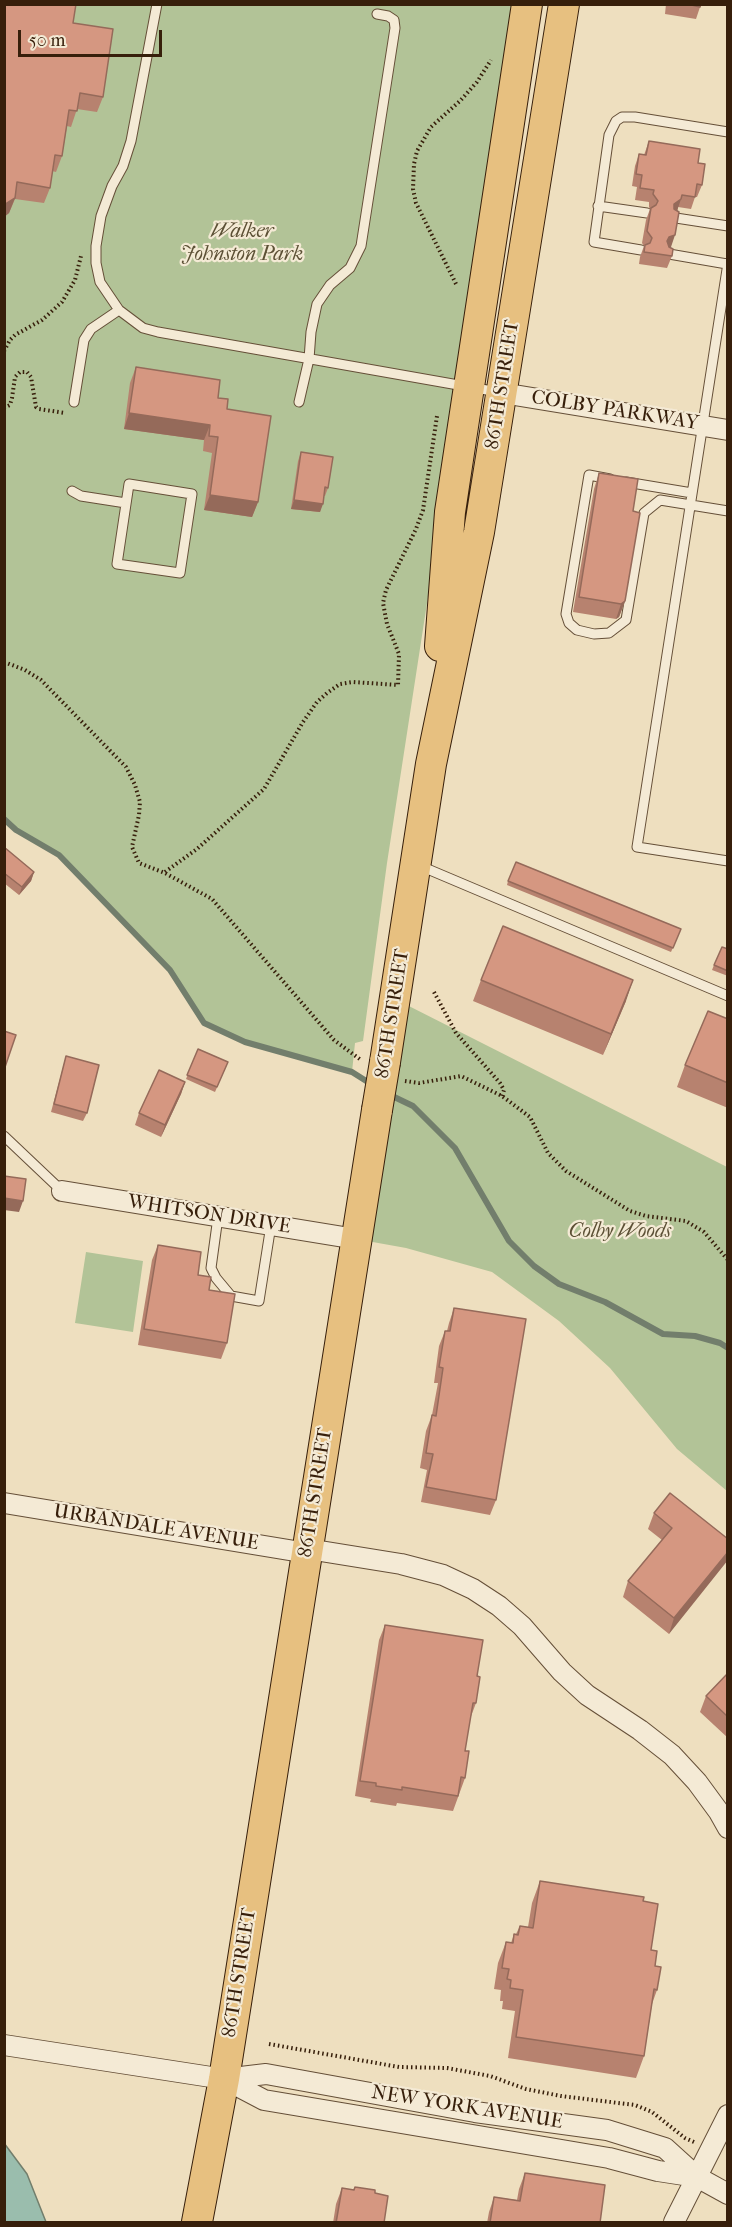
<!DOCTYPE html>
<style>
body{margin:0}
#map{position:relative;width:732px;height:2227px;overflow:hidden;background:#eedfbf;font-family:"IM FELL French Canon",serif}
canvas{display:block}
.frame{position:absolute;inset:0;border:6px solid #371f0b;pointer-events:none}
.scale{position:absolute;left:18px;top:30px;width:144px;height:27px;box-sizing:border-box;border:3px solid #371f0b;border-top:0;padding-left:8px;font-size:18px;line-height:21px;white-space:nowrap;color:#371f0b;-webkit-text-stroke:4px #f4ead5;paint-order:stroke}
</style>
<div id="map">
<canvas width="732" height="2227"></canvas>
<div class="frame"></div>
<div class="scale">50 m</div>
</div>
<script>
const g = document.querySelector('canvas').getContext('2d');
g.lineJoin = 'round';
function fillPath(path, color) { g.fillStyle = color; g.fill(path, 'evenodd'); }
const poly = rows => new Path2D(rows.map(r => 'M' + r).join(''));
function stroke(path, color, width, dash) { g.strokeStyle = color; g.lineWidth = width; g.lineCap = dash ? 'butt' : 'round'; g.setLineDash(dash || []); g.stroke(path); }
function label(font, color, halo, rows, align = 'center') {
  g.font = font + ' "IM FELL French Canon",serif'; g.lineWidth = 4.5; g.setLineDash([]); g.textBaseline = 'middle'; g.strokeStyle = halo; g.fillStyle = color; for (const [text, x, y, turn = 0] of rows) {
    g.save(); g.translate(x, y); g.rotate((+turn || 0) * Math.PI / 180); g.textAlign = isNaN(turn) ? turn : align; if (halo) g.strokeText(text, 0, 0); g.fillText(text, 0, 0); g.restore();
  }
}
fillPath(poly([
 [4,5,519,5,387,863,363,1041,355,1043,352,1072,245,1042,204,1023,170,970,59,855,16,830,5,819],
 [395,999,727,1167,727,1491,677,1449,610,1368,559,1321,492,1272,406,1248,356,1239],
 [86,1252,143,1261,133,1332,75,1323]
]), '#b2c397');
const water = poly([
 [4,2143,27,2174,46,2222,5,2222,4,2143]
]);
fillPath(water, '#9abdad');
stroke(water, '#727e6c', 1.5);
stroke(poly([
 [4,819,16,830,59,855,170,970,204,1023,245,1042,352,1072,371,1084],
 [388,1094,413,1106,455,1148,509,1241,534,1266,559,1284,605,1302,663,1334,695,1336,720,1343,728,1348]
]), '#727e6c', 6);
const service = poly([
 [157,4,131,141,123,166,112,186,101,216,96,246,96,263,100,282,119,310,143,328,158,332,498,392],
 [598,206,647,213],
 [676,218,728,226],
 [641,250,594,242,609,135,616,121,622,117,635,117,728,132],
 [669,254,727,264],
 [728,263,637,847,728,861],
 [74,402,84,340,91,329,119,310],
 [299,402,309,359,311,332,317,304,330,285,350,268,361,246,395,28,394,20,388,16,377,14],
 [610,479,589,475,566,614,569,623,577,630,594,634,609,633,626,620,644,513,660,500,728,511],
 [626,482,692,493],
 [129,484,192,494,180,573,117,564,129,484],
 [72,491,81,496,126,503],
 [418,865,728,996],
 [4,1136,62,1191],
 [218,1217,211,1268,216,1278,231,1296,259,1301,271,1225]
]);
const minor = poly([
 [502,393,728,430],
 [62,1191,356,1239],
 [4,1503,307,1553],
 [308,1549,401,1564,443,1575,473,1589,499,1606,522,1626,562,1672,587,1695,640,1730,672,1755,697,1782,719,1812,728,1828],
 [4,2045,224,2079,266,2074,475,2112,607,2130,665,2148,697,2177,728,2194],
 [224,2079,264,2100,550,2148,609,2158,658,2171,697,2177],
 [674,2222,728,2115]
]);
const primary = poly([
 [440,646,450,512,527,4],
 [385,1062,431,764,479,532,564,4],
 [197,2222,224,2079,377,1110]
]);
stroke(service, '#654f38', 11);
stroke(minor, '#654f38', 22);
stroke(primary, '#371f0b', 32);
stroke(poly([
 [456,284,416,203,413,189,414,164,417,151,431,127,460,101,477,82,491,60],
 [4,351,10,340,15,335,42,320,62,302,75,280,81,256],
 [4,408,10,405,12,398,15,377,20,372,27,372,31,377,36,407,39,409,65,413],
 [4,662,25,670,41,680,126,767,135,785,140,802,139,815,132,847,139,863,165,873,212,899,334,1040,361,1060],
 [165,872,197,849,264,789,303,722,317,702,327,693,340,684,353,682,398,685,399,654,387,624,383,603,386,590,416,529,423,510,437,416],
 [434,992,456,1033,500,1083,504,1090,502,1096],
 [405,1081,419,1083,461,1076,502,1096,530,1117,548,1153,566,1171,630,1211,646,1216,686,1221,704,1232,728,1260],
 [269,2044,399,2067,447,2068,490,2076,526,2089,561,2096,635,2105,652,2112,685,2138,694,2142]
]), '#371f0b', 4, [1.5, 3]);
stroke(service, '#f4ead5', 9);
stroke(minor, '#f4ead5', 20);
stroke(primary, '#e7c080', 30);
const primaryBridge = poly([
 [377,1110,385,1062]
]);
stroke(primaryBridge, '#371f0b', 32, []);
stroke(primaryBridge, '#e7c080', 30);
fillPath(poly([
 [666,4,701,4,696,19,665,14],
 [73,23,103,97,97,112,77,109,71,127,67,126,62,156,56,172,52,171,50,188,44,203,15,199,9,213,4,217],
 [649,141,698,163,702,185,697,197,695,197,691,209,678,207,670,247,672,256,667,268,639,264,640,257,644,246,642,243,646,220,650,209,649,207,649,202,635,200,637,187,632,186,635,166,639,154,644,155],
 [136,367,218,398,227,409,258,502,252,517,204,510,212,453,203,451,204,440,124,429,130,383],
 [301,452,328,488,325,496,324,496,320,512,291,509,298,461],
 [599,473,633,511,625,601,619,617,616,619,573,612,594,489],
 [4,847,34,872,31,881,19,895,4,883],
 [508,881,681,929,671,952,507,885],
 [728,949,728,976,712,970,714,965],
 [481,980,626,1001,603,1055,473,1001],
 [728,1019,728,1108,677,1087,685,1065],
 [198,1049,228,1062,215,1092,186,1079],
 [66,1056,87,1113,83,1121,51,1112],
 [185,1082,181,1094,161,1137,135,1125,139,1113],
 [158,1245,198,1275,209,1290,227,1343,221,1359,138,1345,152,1260],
 [454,1308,496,1500,490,1515,421,1502,427,1470,420,1468,426,1431,432,1415,438,1383,434,1383,439,1346,445,1331,447,1331,449,1323],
 [654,1513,728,1539,669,1634,623,1597,628,1581,662,1540,648,1529],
 [385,1625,477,1676,476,1703,470,1719,465,1751,465,1778,453,1811,397,1803,396,1806,370,1802,371,1799,355,1796,379,1640],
 [728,1673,728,1738,700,1712,706,1696],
 [540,1881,643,1901,651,1950,655,1966,657,1990,652,2004,644,2056,636,2078,508,2058,515,2011,502,2009,503,2001,500,2001,501,1990,494,1989,498,1963,506,1942,511,1943,514,1934,516,1934,520,1926,528,1927,532,1903],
 [525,2173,600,2223,487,2223,489,2212,494,2197,517,2200,519,2189],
 [355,2187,375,2193,384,2223,333,2223,336,2204,342,2188,353,2190]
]), '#b7826f');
fillPath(poly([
 [15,198,9,213,4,217,4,205],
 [681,199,677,211,669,216,674,204],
 [675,235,671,247,664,249,669,237],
 [129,413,210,425,204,440,124,429],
 [210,495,258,502,252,517,204,510],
 [294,500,323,504,320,512,291,509],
 [625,601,619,617,616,619,621,604],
 [34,872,31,881,19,895,22,887],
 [633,980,626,1001,603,1055,611,1034],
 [185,1082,181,1094,161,1137,165,1125],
 [4,1198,23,1201,19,1212,4,1210],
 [728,1552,728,1560,669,1634,674,1618]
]), '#956a5a');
const building = poly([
 [4,4,76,4,73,23,113,29,103,97,80,93,77,111,69,110,62,156,55,155,50,188,17,182,15,198,4,205,4,4],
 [687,4,701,4,700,7,687,4],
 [649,141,700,149,698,163,705,164,702,185,697,184,695,197,682,195,681,199,674,204,674,209,679,212,675,235,669,237,667,241,669,247,673,249,672,256,644,252,645,245,650,243,652,238,647,231,651,208,656,205,658,201,653,194,654,190,640,188,642,175,636,174,639,154,646,155,649,141],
 [136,367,220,380,218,398,228,399,227,409,271,416,258,502,210,495,218,437,209,436,210,425,129,413,136,367],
 [301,452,333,457,328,488,325,487,323,504,294,500,301,452],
 [599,473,638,479,633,511,640,513,625,601,621,604,579,597,599,473],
 [4,847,34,872,22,887,4,873,4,847],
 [516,862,681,929,673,948,508,881,516,862],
 [503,926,633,980,611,1034,481,980,503,926],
 [722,947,728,949,728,971,714,965,722,947],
 [708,1011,728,1019,728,1083,685,1065,708,1011],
 [4,1031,16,1035,4,1070,4,1031],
 [198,1049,228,1062,217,1087,187,1075,198,1049],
 [66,1056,99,1065,87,1113,54,1104,66,1056],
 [159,1070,185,1082,165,1125,139,1113,159,1070],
 [4,1176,26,1179,23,1201,4,1198,4,1176],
 [158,1245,201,1252,198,1275,211,1277,209,1290,235,1294,227,1343,144,1329,158,1245],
 [454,1308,526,1319,496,1500,426,1487,433,1454,426,1453,432,1415,436,1416,443,1368,439,1367,445,1331,450,1331,454,1308],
 [670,1493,728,1539,728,1552,674,1618,628,1581,672,1528,654,1513,670,1493],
 [385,1625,483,1640,477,1676,480,1677,476,1703,473,1703,465,1751,469,1751,465,1778,461,1777,458,1796,402,1787,402,1790,376,1786,376,1783,360,1781,385,1625],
 [728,1673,728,1717,706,1696,728,1673],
 [540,1881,644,1897,643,1901,658,1904,651,1950,657,1951,655,1966,661,1967,657,1990,654,1989,644,2056,516,2037,523,1990,510,1988,511,1980,507,1979,509,1969,502,1968,506,1942,513,1943,514,1934,518,1935,520,1926,533,1928,540,1881],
 [525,2173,605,2185,600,2223,490,2223,494,2197,520,2201,525,2173],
 [355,2187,375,2190,375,2193,388,2196,384,2223,336,2223,342,2188,354,2190,355,2187]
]);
fillPath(building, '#d59781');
stroke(building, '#956a5a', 1.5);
label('italic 20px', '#5c5035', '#f4ead5', [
 ["Walker",242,232],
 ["Johnston Park",242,255],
 ["Colby Woods",620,1232]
]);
label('20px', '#371f0b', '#f4ead5', [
 ["86TH STREET",503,385,-81],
 ["COLBY PARKWAY",615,411,9],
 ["86TH STREET",393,1014,-81],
 ["WHITSON DRIVE",209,1215,9],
 ["86TH STREET",316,1493,-81],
 ["URBANDALE AVENUE",156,1528,9],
 ["86TH STREET",240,1973,-81],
 ["NEW YORK AVENUE",467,2108,9]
]);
</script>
